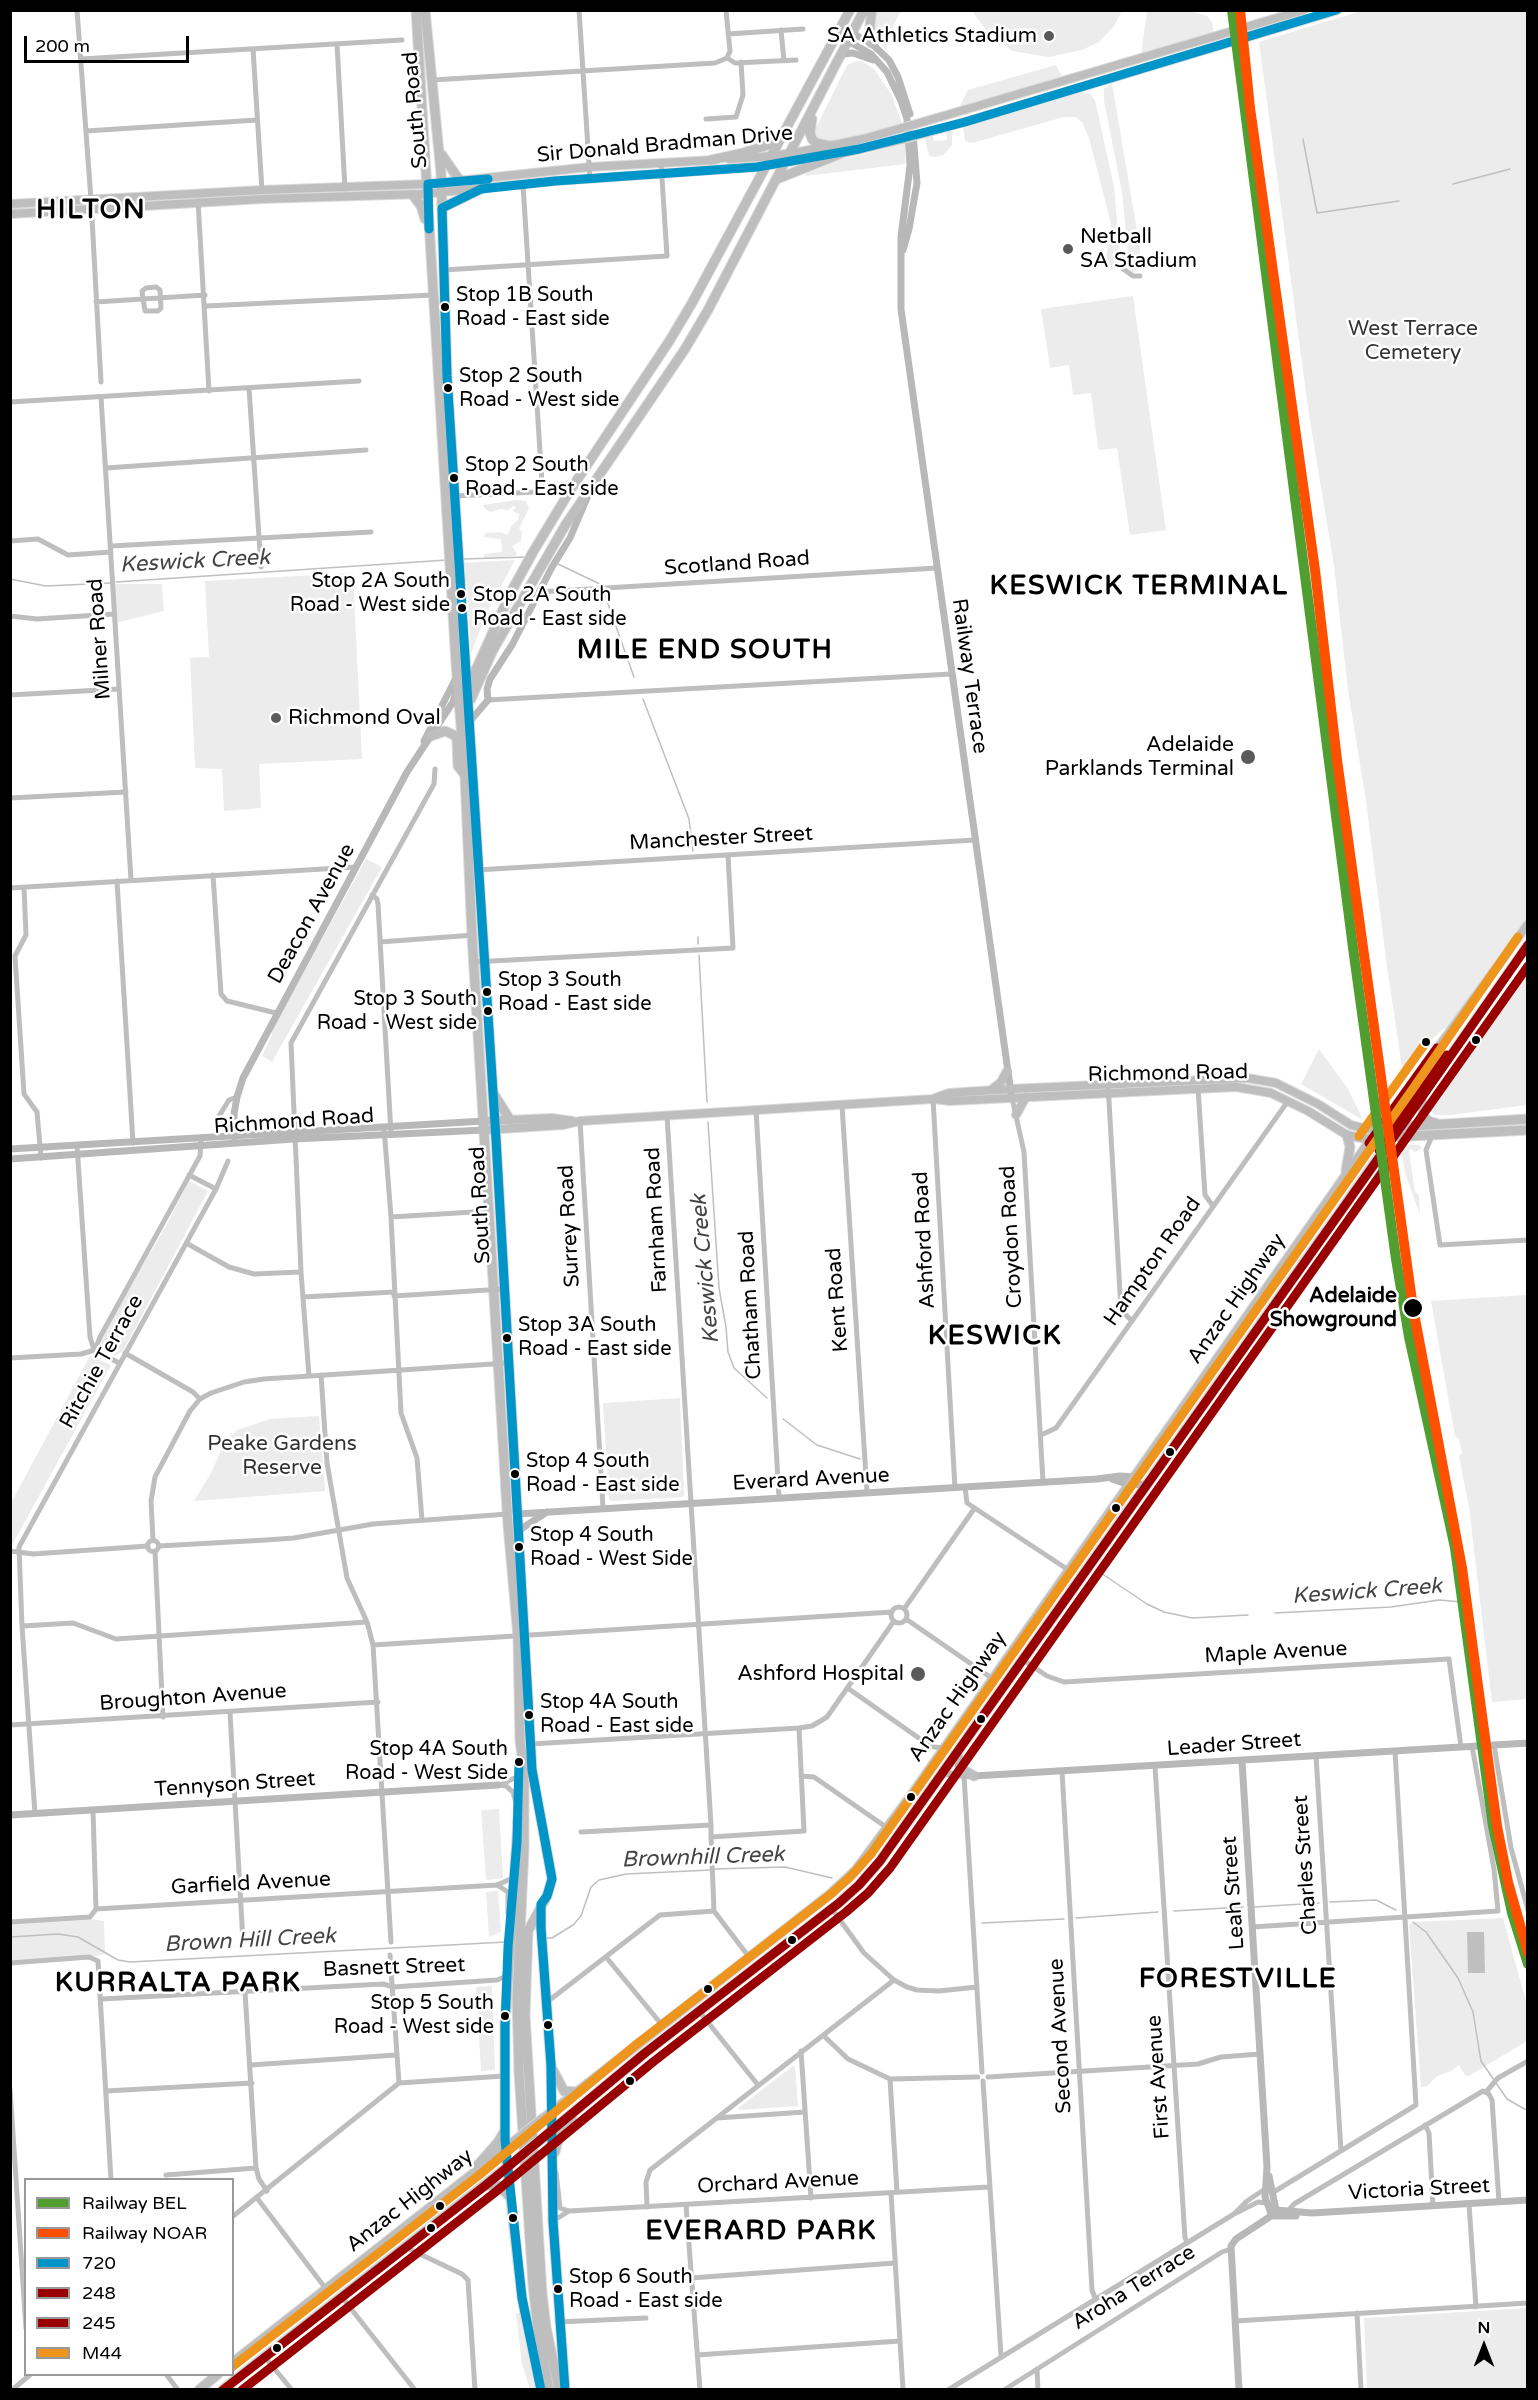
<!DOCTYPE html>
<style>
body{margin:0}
#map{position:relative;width:1538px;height:2400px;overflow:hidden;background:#fff;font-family:"Varela Round",sans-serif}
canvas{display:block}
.frame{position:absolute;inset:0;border:12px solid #000;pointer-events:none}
.legend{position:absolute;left:24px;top:2178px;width:210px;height:198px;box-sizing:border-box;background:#fff;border:2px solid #999;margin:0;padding:8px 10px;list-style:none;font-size:18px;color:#000}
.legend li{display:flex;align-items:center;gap:12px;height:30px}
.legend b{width:30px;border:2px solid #999}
.north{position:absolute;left:1454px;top:2316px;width:60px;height:60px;-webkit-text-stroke:4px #fff;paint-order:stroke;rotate:0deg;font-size:16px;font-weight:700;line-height:24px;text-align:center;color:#000}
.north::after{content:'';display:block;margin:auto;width:21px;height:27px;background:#000;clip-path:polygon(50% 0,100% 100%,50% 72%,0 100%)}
.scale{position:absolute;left:24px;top:36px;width:165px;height:27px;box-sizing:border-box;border:3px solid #000;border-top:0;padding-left:8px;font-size:18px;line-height:21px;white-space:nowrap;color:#000;-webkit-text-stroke:4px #fff;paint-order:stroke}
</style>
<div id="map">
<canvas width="1538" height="2400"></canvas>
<div class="frame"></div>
<ul class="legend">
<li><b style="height:8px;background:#509e2f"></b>Railway BEL</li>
<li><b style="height:8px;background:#fe5000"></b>Railway NOAR</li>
<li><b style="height:8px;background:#0095c8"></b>720</li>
<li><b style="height:8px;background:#900"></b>248</li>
<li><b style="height:8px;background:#900"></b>245</li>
<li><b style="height:8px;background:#ed951c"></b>M44</li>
</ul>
<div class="north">N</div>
<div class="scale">200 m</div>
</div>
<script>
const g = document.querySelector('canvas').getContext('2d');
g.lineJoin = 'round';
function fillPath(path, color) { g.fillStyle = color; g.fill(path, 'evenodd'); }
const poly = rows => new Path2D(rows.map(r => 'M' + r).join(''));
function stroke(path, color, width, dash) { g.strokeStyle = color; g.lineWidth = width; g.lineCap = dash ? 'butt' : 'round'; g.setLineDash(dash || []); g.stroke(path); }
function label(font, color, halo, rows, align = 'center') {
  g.font = font + ' "Varela Round",sans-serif'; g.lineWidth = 5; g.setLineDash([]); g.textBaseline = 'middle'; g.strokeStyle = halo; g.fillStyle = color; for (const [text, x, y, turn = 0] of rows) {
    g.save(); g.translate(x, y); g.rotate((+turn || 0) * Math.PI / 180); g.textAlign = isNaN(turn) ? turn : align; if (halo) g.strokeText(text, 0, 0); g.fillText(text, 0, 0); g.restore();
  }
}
fillPath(poly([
 [876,11,901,11,893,26,886,50,875,38,873,19],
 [972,11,1122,11,1114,26,1099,42,1082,50,1049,57,1012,51,986,30],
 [1147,11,1189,11,1207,16,1212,22,1214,33,1141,54],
 [1361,11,1527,11,1527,918,1451,1023,1433,1038,1404,1080,1387,967,1366,801,1348,690,1334,566,1309,415,1259,42],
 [856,61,862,61,875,70,891,94,903,125,831,143,815,138,814,132,847,65],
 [1056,65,1062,76,959,108,968,90],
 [1112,83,1140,249,1140,265,1134,273,1130,271,1122,192,1104,101,1104,89],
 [1081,92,1090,94,1095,100,1114,187,1121,264,1117,268,1111,270,1106,267,1105,263,1111,231,1110,220,1089,138,1082,122,1076,117,1064,117,972,143,965,141,963,127],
 [952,130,952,145,949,149,943,155,935,157,929,156,925,138,933,136,934,141,947,140,946,132],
 [905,144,905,164,805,176,807,173,839,160],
 [1133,296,1166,530,1130,535,1117,448,1100,450,1098,448,1091,393,1073,395,1069,365,1050,368,1041,309],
 [516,500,526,501,529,509,519,528,522,533,521,541,512,546,517,554,515,556,484,558,484,554,502,552,501,539,483,537,486,533,500,532,508,535,512,525,518,520,519,514,513,511,516,507,513,506,508,510,500,509,491,512,485,509,483,505],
 [515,560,487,612,471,653,467,583,463,581,462,563],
 [353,573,362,759,259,764,261,808,224,811,222,769,195,768,190,658,209,657,205,581],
 [113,584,162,584,164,611,115,623],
 [366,859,382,867,272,1062,262,1056,272,1035,272,1030],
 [1527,963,1527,1105,1451,1115,1434,1115,1430,1109,1433,1098,1469,1045,1478,1042,1495,1017,1502,999],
 [1319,1049,1348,1089,1363,1120,1301,1084],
 [1404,1144,1420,1145,1421,1149,1415,1152,1411,1149,1409,1150,1415,1192,1419,1195,1420,1215,1405,1173,1401,1148],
 [189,1181,208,1191,123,1351,115,1356,104,1350,100,1339,167,1224],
 [1527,1295,1527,1699,1492,1702,1469,1507,1459,1456,1462,1453,1459,1439,1455,1436,1431,1301],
 [90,1356,111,1365,11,1547,11,1503],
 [680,1398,684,1495,682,1497,611,1501,609,1499,603,1403],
 [319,1416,325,1491,194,1501,211,1473,224,1444,237,1430,270,1419],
 [499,1809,503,1878,486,1880,481,1810],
 [498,1891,501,1932,489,1937,486,1892],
 [84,1918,104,1921,105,1954,89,1957,11,1962,11,1922],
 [1503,1918,1527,2005,1527,2041,1469,2076,1465,2075,1459,2065,1451,2071,1437,2076,1427,2086,1421,2087,1409,1925,1413,1922],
 [492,1986,495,2070,481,2071,476,1987],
 [793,2066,795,2066,798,2106,739,2110,738,2108],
 [1527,2308,1527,2389,1367,2389,1364,2318],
 [516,2313,520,2313,539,2389,530,2389,522,2364]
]), '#ececec');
fillPath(poly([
 [1467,1932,1484,1932,1485,1973,1468,1973]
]), '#bfbfbf');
stroke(poly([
 [1303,139,1317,213,1399,201],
 [1453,184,1510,169],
 [463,559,527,557],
 [558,564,602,585],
 [10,579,46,586,111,583],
 [116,582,447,560],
 [603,590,634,677],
 [643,699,689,819,693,851],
 [698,937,698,944],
 [699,955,707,1102],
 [708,1122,719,1288,726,1327,728,1352,734,1368,767,1398],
 [783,1419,817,1445,860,1459],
 [1098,1571,1147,1604,1164,1612,1192,1618,1248,1615],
 [1275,1613,1391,1607,1439,1600,1462,1602],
 [715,1869,785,1867,832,1878],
 [1330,1902,1376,1900,1396,1910],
 [1254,1907,1319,1903],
 [1174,1911,1243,1907],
 [1076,1918,1158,1912],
 [1413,1922,1426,1932,1458,1978,1473,2012,1481,2061,1507,2099,1528,2111],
 [982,1923,1064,1919],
 [10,1937,58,1934,78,1937,118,1960,130,1962,506,1942],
 [546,1938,552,1938,573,1925,581,1916,591,1887,599,1880,626,1874,711,1870]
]), '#bfbfbf', 1.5);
const primary = poly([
 [964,110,1304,10],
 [965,122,1338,10],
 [729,159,772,156,799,152,863,139,902,128],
 [10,204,262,190,428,184,590,167,714,160],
 [10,214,262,199,423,194,555,181,757,167,840,154,904,139],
 [991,1090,1001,1082,1007,1071],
 [935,1098,949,1093,1010,1089,1247,1078,1276,1083,1318,1104,1351,1125,1367,1129,1379,1128],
 [1422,1099,1423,1116,1430,1121,1437,1123],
 [1016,1115,1026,1097],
 [484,1121,552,1118,573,1121],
 [1400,1127,1528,944],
 [485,1130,563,1125,580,1121,933,1099,950,1101,1236,1087,1271,1093,1308,1111,1347,1135,1361,1138,1372,1138,1528,924]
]);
const highway = poly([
 [416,10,456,663,465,776,472,936,508,1525,518,1637,520,1741,524,1770,524,1849,517,1998,519,2073,533,2285,538,2330,549,2390],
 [425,10,441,173,447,376,496,1139,532,1770,552,1879,547,1896,528,1931,525,2015,542,2293,546,2327,559,2390],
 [871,43,870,25,872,10],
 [812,119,810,133,812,139,816,143,830,146],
 [442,155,460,181],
 [711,160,743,153,774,143,782,138],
 [777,179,840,154],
 [413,195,421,206,425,219],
 [442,208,481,189],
 [469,685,510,594,533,552,571,489,670,340,692,303,850,10],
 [471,699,493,650,566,524,685,349,708,310,864,10],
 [431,736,445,731,454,735,457,739,458,766,464,774],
 [495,1096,510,1120],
 [1379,1128,1528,1119],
 [1346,1171,1350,1147,1347,1135],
 [957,1752,960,1768,974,1776],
 [518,1821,505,2025,505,2149,522,2298,541,2390],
 [541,1906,541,1928,551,2065,553,2221,565,2390],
 [553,2070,564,2091,576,2092],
 [541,2120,829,1895,856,1870,913,1793,1372,1138,1528,1130],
 [539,2141,645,2053,839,1903,859,1885,880,1861,1400,1127],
 [555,2152,559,2136,572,2117],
 [477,2166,498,2142,504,2132],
 [486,2185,499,2186,510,2197],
 [232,2363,517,2139],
 [199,2390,218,2374],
 [222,2390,511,2164]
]);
stroke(primary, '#dbdbdb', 10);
stroke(highway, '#dbdbdb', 11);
stroke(poly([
 [77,10,91,200,101,382],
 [579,10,590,179],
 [726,10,730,51,727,58],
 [781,30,784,61],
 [728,34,803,29],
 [337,44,345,189],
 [253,49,262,191],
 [727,58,735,63,796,60],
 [81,59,402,40],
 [432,80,715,63,727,58],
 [706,119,736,117,743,95,741,62],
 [86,131,257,120],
 [198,201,209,391],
 [1122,268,1133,276,1140,276],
 [444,270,667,256,661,163],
 [156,287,160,290,161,308,158,311,145,311,142,291,146,288,156,287],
 [96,302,205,295],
 [206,306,433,295],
 [249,388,261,567],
 [101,397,131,880],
 [10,402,359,381],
 [106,468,366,450],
 [455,496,534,492,540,489,542,483,523,185],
 [10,541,38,539,68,555,111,552],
 [111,546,371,532],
 [539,592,937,568],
 [10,616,37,619,114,614],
 [10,695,119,689],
 [488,700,951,674],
 [10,798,126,792],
 [477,870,975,840],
 [213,875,221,994,227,1001,276,1013],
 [117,881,133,1143],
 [24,887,26,935,15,956,24,1094,37,1112,41,1158],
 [10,888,356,867],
 [372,895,377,899,378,904,391,1134],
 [380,942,474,935],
 [474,962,733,948,728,855],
 [1108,1084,1121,1310,1132,1321],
 [1198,1088,1205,1195,1213,1206],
 [1012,1098,1024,1152,1043,1482],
 [933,1099,955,1488],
 [842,1105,867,1492],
 [756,1110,779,1497],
 [667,1116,711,1825],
 [580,1121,603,1508],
 [219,1123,219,1116,229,1100,237,1097],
 [384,1128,391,1217,401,1413,417,1458,422,1520],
 [1432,1136,1426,1150,1440,1245,1528,1240],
 [77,1146,90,1337,94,1350],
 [216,1189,228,1161],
 [391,1217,490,1211],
 [188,1244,229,1267,254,1274,301,1272],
 [394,1296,503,1289],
 [303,1297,394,1292],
 [95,1350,100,1337,200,1156,201,1142],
 [125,1353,193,1392,200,1399],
 [10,1358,81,1354,95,1350,119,1363],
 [321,1375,327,1463,347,1578,367,1622,373,1645,391,1942],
 [309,1376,301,1272,291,1043,434,784,435,769],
 [1041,1435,1056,1428,1288,1101],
 [965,1487,967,1503,1070,1571],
 [153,1540,151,1501,155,1477,190,1411,200,1399,211,1393,244,1382,264,1379,508,1363],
 '147.5 1546a5.5 5.5 0 1 1 11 0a5.5 5.5 0 1 1-11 0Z',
 [159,1546,266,1540,294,1538,373,1524,508,1514],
 [10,1551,33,1554,148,1546],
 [155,1551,163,1717],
 '891 1615a8 8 0 1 1 16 0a8 8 0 1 1-16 0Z',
 [904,1609,974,1509],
 [906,1619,993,1679],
 [22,1626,73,1623,116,1639,367,1622],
 [373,1645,892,1612],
 [1022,1659,1047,1676,1064,1682,1449,1659,1461,1747],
 [849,1689,923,1741,934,1747,944,1748],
 [230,1713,243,1942],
 [10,1725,378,1702],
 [531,1744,799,1728,812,1726,827,1717,894,1621],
 [1494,1745,1511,1848,1528,1910],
 [1316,1756,1341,2151],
 [1155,1766,1185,2238,1187,2242],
 [1062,1771,1092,2290,1095,2298],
 [801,1776,814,1777,886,1827],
 [964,1776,982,2072],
 [502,1784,519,1776],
 [498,1785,506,1786,513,1792,516,1803,515,1823],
 [93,1810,96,1909],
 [35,1814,22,1626,19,1547,216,1189,189,1175],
 [581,1832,711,1825,711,1837,804,1831,799,1728],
 [711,1837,714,1911,749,1957],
 [497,1885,508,1892,508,1913],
 [96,1909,497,1885,515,1877],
 [832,1909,864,1953,894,1980,907,1987,917,1990,939,1991,977,1987],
 [10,1922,90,1917,96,1909],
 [1252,1927,1498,1911,1494,1869,1472,1746],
 [390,1955,399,2083],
 [606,1957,662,2025],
 [10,1963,89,1957,98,1961,111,2180],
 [245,1992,256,2168,259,2179,267,2191],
 [102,1999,383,1984,393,1987,497,1980,507,1976],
 [547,2002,660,1915,714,1911],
 [699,2011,758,2085],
 [824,2036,848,2059,890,2079,978,2077],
 [801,2051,811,2198],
 [251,2065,396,2055],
 [988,2077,1198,2064,1221,2057,1260,2054],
 [890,2079,897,2192],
 [983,2081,1001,2356],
 [10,2089,26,2329],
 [106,2091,252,2083],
 [1486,2092,1498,2078,1528,2061],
 [717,2118,805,2112],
 [1425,2125,1429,2133,1433,2206],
 [556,2172,560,2208,569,2211,989,2187],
 [166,2175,256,2168],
 [891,2193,903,2390],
 [1272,2193,1416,2105,1395,1751],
 [257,2198,326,2289],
 [1469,2204,1476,2307],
 [686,2205,700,2390],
 [647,2207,646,2182,650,2170,894,1980],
 [1288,2211,1294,2204,1483,2091,1489,2094,1492,2100,1499,2202],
 [1235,2213,1247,2201,1265,2189],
 [232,2217,399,2083,504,2076],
 [553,2221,569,2211],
 [405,2247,462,2274,468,2280,475,2390],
 [691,2278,895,2263],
 [341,2296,415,2390],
 [1357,2313,1361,2390],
 [1235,2321,1528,2303],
 [558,2322,646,2318],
 [697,2355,900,2341],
 [264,2356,292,2390],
 [1037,2369,1038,2390],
 [166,2374,178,2390],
 [12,2390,31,2374],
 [948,2390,1234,2214,1258,2202,1266,2203],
 [1004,2390,1222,2252,1231,2249]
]), '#bebebe', 5);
stroke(poly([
 [842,28,871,43,889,60,898,77,910,114],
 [848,41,871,54,887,72,901,101,907,119,910,166,901,237,901,309,1011,1093],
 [842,54,853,53,873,60],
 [903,250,909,229,917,183,913,134],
 [470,721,488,700,487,689,490,679,512,645,552,567,570,538,587,498],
 [424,741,457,676],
 [235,1143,234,1114,237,1097,243,1078,407,772,453,702,456,692],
 [10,1149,484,1121],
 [10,1159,294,1139,485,1130],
 [1112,1479,1129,1485,1146,1484],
 [517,1514,1097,1479,1120,1476,1135,1477],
 [518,1531,547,1512],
 [1242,1761,1267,2167,1265,2197,1272,2216],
 [943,1771,948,1774,974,1776,1528,1743],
 [10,1815,498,1785],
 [1269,2176,1276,2210],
 [1276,2210,1312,2213,1528,2200],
 [1272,2216,1296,2216],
 [1239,2390,1231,2246,1236,2239,1274,2214]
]), '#b8b8b8', 7);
stroke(primary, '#bebebe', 8);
stroke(highway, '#bebebe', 9);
const primaryBridge = poly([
 [902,128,964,110],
 [904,139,965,122]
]);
const highwayBridge = poly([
 [517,2139,541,2120],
 [517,2159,539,2141]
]);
stroke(primaryBridge, '#dbdbdb', 10, []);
stroke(highwayBridge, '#dbdbdb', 11, []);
stroke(primaryBridge, '#bebebe', 8);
stroke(highwayBridge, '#bebebe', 9);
stroke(poly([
 [429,229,428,184,488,179],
 [519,1762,517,1842,508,1947,505,2025,505,2140,522,2298,541,2390],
 [565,2390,553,2221,551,2065,541,1928,541,1904,547,1896,552,1879,532,1770,496,1139,447,376,442,208,481,189,555,181,757,167,859,149,965,122,1336,10]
]), '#0095c8', 9);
stroke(poly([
 [1369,1143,1437,1048],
 [223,2390,486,2185,645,2053,839,1903,859,1885,880,1861,1422,1097,1528,945]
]), '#900', 9);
stroke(poly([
 [1379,1150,1447,1055],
 [242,2390,493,2194,653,2062,846,1912,868,1893,890,1868,1528,966]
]), '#900', 9);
stroke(poly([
 [1359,1136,1427,1041],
 [232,2367,478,2176,637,2044,831,1894,850,1877,871,1854,1412,1090,1518,937]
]), '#ed951c', 9);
stroke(poly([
 [1232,10,1354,955,1396,1259,1409,1337,1455,1548,1493,1826,1512,1913,1528,1964]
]), '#509e2f', 10);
stroke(poly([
 [1240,10,1250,108,1315,570,1337,760,1413,1308,1462,1568,1497,1826,1508,1882,1528,1953]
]), '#fe5000', 10);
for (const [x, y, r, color] of [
 [1049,36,6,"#595959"],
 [1068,249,6,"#595959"],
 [445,307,5,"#000"],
 [448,388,5,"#000"],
 [454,478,5,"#000"],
 [461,594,5,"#000"],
 [462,608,5,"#000"],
 [276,718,6,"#595959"],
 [1248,757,8,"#595959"],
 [487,992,5,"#000"],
 [488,1011,5,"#000"],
 [1476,1040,5,"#000"],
 [1426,1042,5,"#000"],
 [1413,1308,10,"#000"],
 [507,1338,5,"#000"],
 [1170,1452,5,"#000"],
 [515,1474,5,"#000"],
 [1116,1508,5,"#000"],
 [519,1547,5,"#000"],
 [918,1674,8,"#595959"],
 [529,1715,5,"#000"],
 [981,1719,5,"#000"],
 [519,1762,5,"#000"],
 [911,1797,5,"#000"],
 [792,1940,5,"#000"],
 [708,1989,5,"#000"],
 [505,2016,5,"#000"],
 [548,2025,5,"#000"],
 [630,2081,5,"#000"],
 [440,2206,5,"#000"],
 [513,2218,5,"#000"],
 [431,2228,5,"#000"],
 [558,2289,5,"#000"],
 [277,2348,5,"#000"]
]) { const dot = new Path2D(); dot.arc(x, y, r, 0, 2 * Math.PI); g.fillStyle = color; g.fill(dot); stroke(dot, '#fff', 2); }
label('20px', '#000', '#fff', [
 ["Stop 1B South",456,296],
 ["Road - East side",456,320],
 ["Stop 2 South",459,377],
 ["Road - West side",459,401],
 ["Stop 2 South",465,466],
 ["Road - East side",465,490],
 ["Stop 2A South",450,582,"right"],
 ["Road - West side",450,606,"right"],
 ["Stop 2A South",473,596],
 ["Road - East side",473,620],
 ["Stop 3 South",498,981],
 ["Road - East side",498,1005],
 ["Stop 3 South",477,1000,"right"],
 ["Road - West side",477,1024,"right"],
 ["Stop 3A South",518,1326],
 ["Road - East side",518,1350],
 ["Stop 4 South",526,1462],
 ["Road - East side",526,1486],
 ["Stop 4 South",530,1536],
 ["Road - West Side",530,1560],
 ["Stop 4A South",540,1703],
 ["Road - East side",540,1727],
 ["Stop 4A South",508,1750,"right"],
 ["Road - West Side",508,1774,"right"],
 ["Stop 5 South",494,2004,"right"],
 ["Road - West side",494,2028,"right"],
 ["Stop 6 South",569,2278],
 ["Road - East side",569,2302]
], 'left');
label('21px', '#000', '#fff', [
 ["SA Athletics Stadium",1037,36],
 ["Netball",1080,237,"left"],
 ["SA Stadium",1080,261,"left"],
 ["Richmond Oval",288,718,"left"],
 ["Adelaide",1234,745],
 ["Parklands Terminal",1234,769],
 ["Ashford Hospital",904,1674]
], 'right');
label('21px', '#000', '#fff', [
 ["South Road",416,110,-95],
 ["Sir Donald Bradman Drive",665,145,-5],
 ["Scotland Road",737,564,-4],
 ["Milner Road",100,639,-94],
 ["Railway Terrace",969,676,82],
 ["Manchester Street",721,839,-3],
 ["Deacon Avenue",312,914,-61],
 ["Richmond Road",1168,1074,-1],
 ["Richmond Road",294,1122,-4],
 ["South Road",481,1205,-93],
 ["Farnham Road",657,1220,-93],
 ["Surrey Road",570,1226,-93],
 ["Croydon Road",1012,1237,-93],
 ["Ashford Road",925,1240,-93],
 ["Hampton Road",1153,1262,-55],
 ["Anzac Highway",1237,1299,-55],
 ["Kent Road",838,1300,-94],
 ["Chatham Road",751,1305,-93],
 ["Ritchie Terrace",102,1362,-61],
 ["Everard Avenue",811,1480,-3],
 ["Maple Avenue",1276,1653,-3],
 ["Anzac Highway",958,1697,-55],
 ["Broughton Avenue",193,1698,-4],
 ["Leader Street",1234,1745,-4],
 ["Tennyson Street",235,1785,-4],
 ["Charles Street",1306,1865,-94],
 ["Garfield Avenue",251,1884,-3],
 ["Leah Street",1234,1893,-94],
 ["Basnett Street",394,1968,-2],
 ["Second Avenue",1061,2036,-93],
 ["First Avenue",1159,2077,-94],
 ["Orchard Avenue",778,2183,-3],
 ["Victoria Street",1419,2190,-3],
 ["Anzac Highway",410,2201,-38],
 ["Aroha Terrace",1134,2288,-32]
]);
label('21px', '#333', '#fff', [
 ["West Terrace",1413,329],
 ["Cemetery",1413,353],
 ["Peake Gardens",282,1444],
 ["Reserve",282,1468]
]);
label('bold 21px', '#000', '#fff', [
 ["Adelaide",1397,1296],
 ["Showground",1397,1320]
], 'right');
label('italic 22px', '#444', '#fff', [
 ["Keswick Creek",195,562,-3],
 ["Keswick Creek",706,1269,-95],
 ["Keswick Creek",1367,1592,-4],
 ["Brownhill Creek",703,1858,-2],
 ["Brown Hill Creek",250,1941,-3]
]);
g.letterSpacing = '1.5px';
label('bold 27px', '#000', '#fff', [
 ["HILTON",91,211],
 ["KESWICK TERMINAL",1139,587],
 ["MILE END SOUTH",705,651],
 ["KESWICK",995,1337],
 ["FORESTVILLE",1238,1980],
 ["KURRALTA PARK",178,1984],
 ["EVERARD PARK",761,2232]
]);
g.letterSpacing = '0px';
</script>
